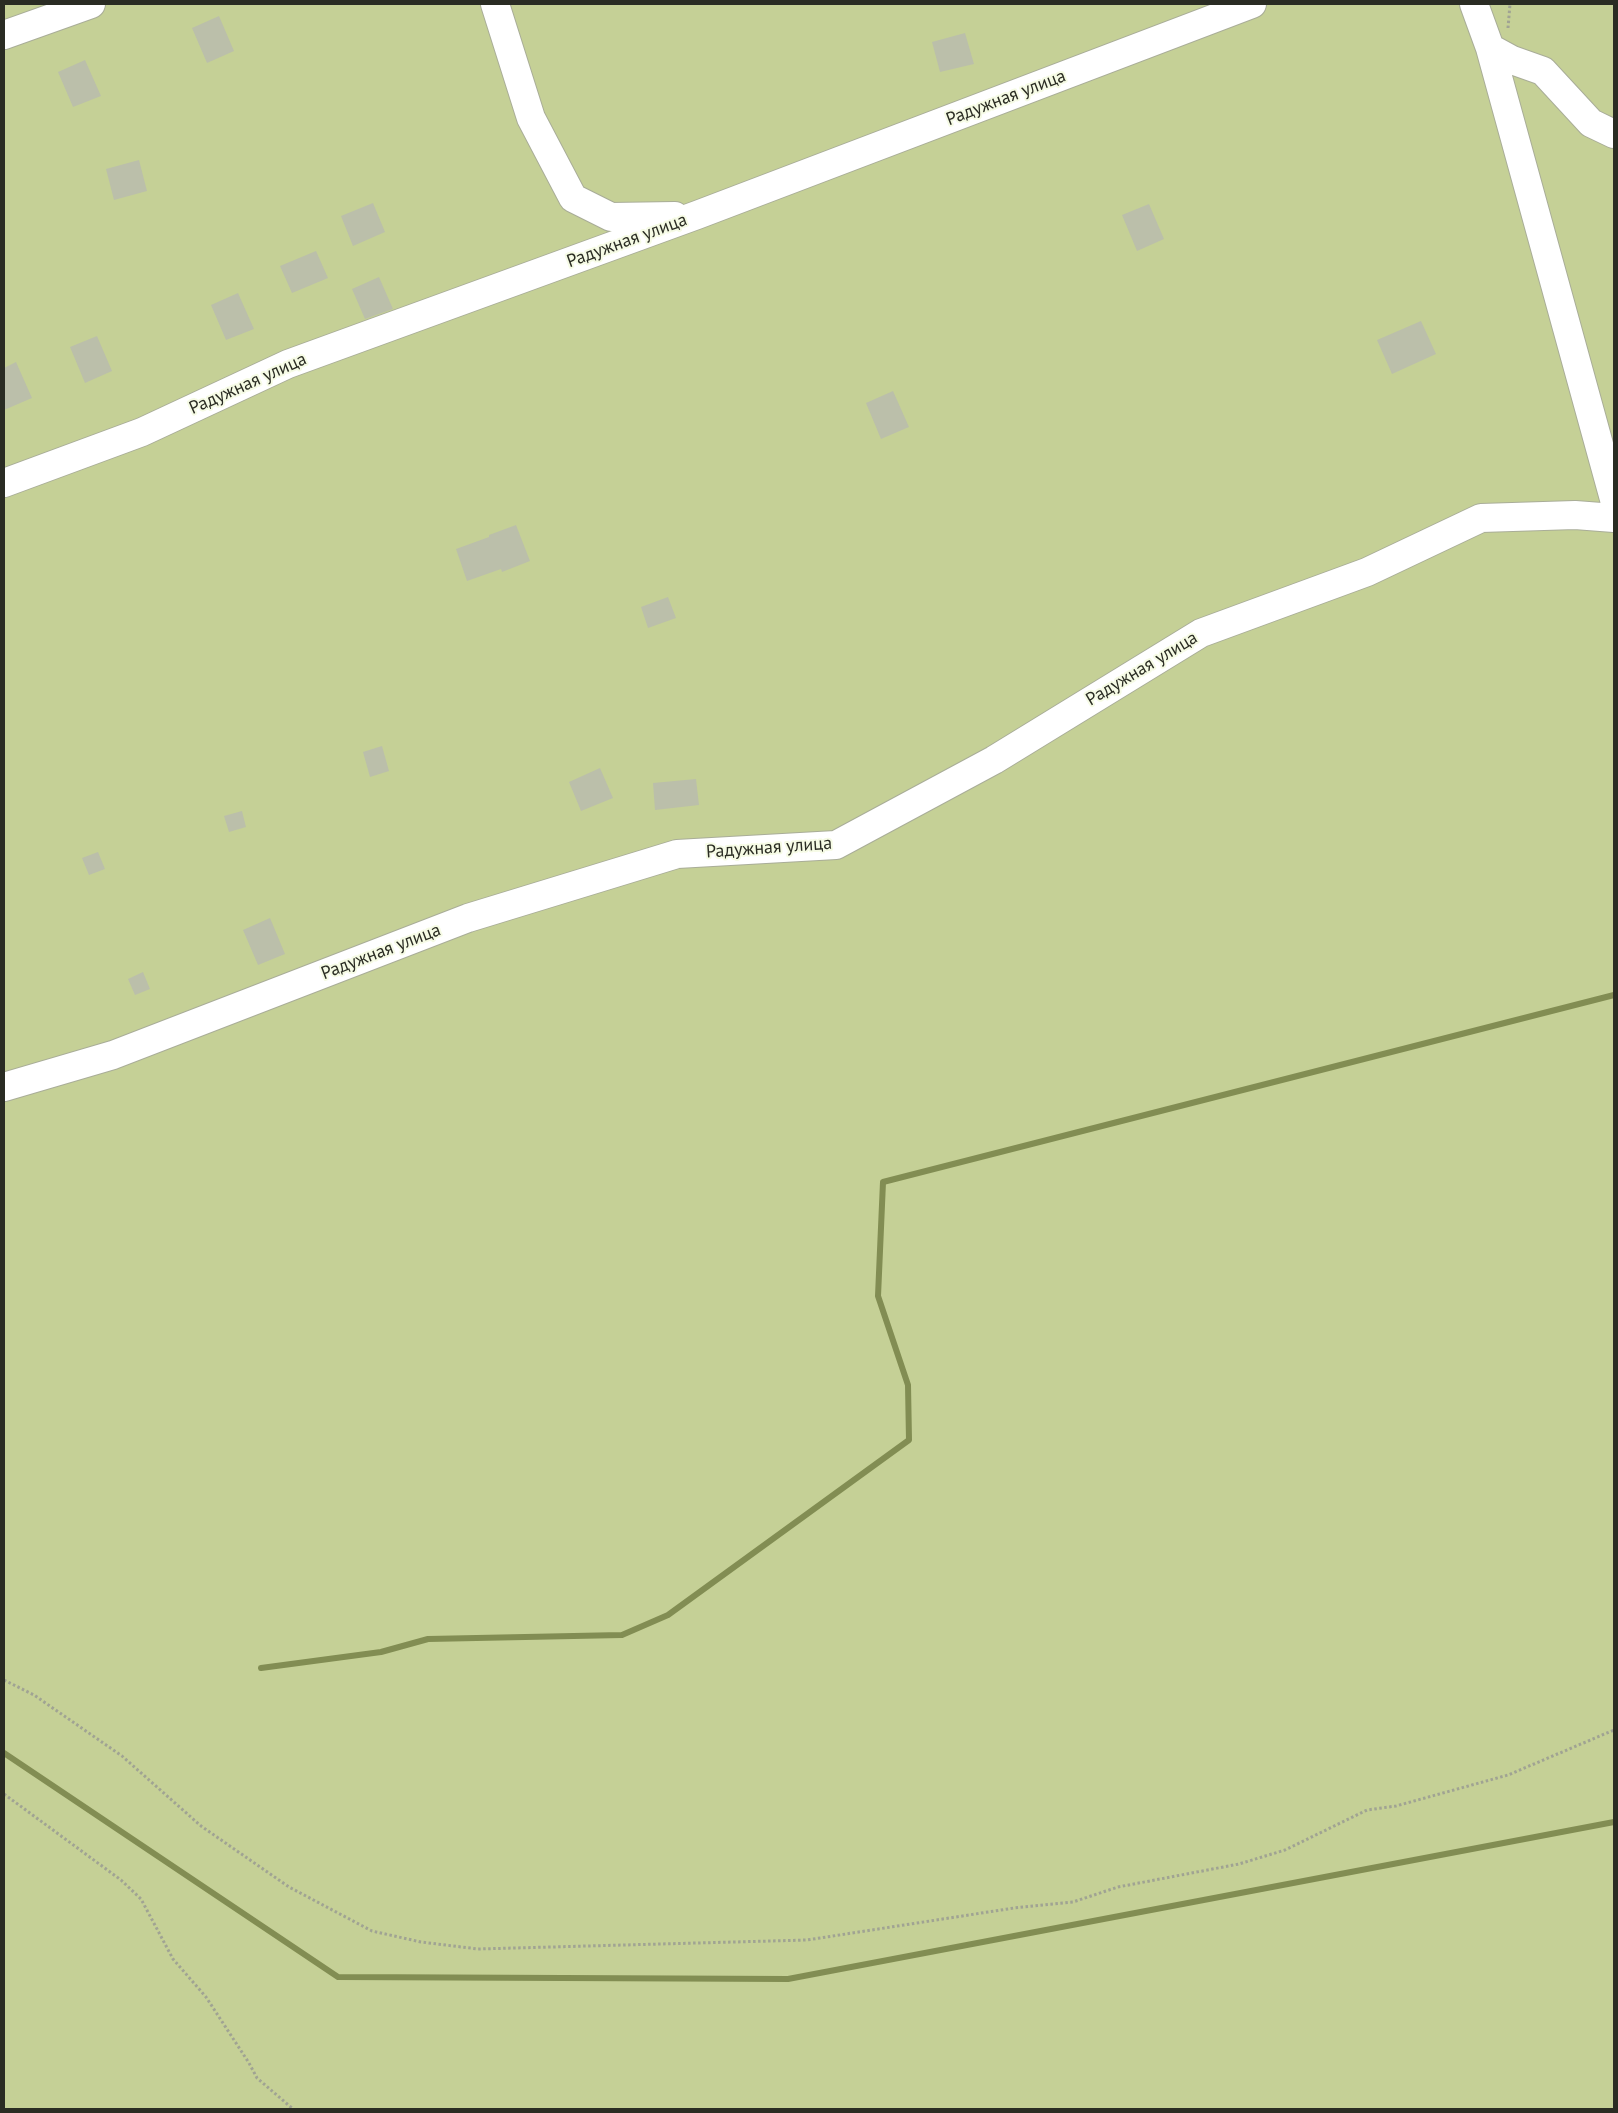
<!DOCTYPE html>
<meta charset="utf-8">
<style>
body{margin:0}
#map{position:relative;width:1618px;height:2113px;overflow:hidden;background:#f6fbe5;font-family:"PT Sans",sans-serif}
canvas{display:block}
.frame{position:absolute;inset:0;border:5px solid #2a2c23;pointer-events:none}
</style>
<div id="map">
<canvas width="1618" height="2113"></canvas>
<div class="frame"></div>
</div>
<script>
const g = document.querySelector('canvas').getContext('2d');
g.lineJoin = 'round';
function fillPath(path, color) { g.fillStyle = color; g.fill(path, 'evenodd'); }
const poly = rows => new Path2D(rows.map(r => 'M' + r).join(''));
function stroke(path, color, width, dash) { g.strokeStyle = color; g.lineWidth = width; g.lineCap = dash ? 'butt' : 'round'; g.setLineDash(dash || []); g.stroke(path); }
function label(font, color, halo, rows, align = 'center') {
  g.font = font + ' "PT Sans",sans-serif'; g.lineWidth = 4; g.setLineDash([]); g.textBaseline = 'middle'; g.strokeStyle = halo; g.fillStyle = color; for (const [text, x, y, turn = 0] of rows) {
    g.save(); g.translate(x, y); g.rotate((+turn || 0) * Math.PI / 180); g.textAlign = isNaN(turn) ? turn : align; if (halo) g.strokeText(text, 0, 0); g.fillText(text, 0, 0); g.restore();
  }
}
fillPath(poly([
 [4,4,1614,4,1614,2109,4,2109]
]), '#c5d096');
stroke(poly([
 [261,1668,381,1652,428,1639,622,1635,668,1615,909,1440,908,1385,878,1296,883,1182,1614,995],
 [4,1753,338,1977,788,1979,1614,1822]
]), '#828d53', 6);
fillPath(poly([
 [219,16,234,51,207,63,192,28],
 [965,33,974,64,940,72,932,42],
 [85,60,101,96,73,107,58,72],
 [139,160,147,191,114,200,106,169],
 [373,203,385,232,353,246,341,216],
 [1149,204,1164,239,1137,251,1122,215],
 [316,251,328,278,292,293,280,266],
 [379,277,393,309,365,319,352,289],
 [238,293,254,329,226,340,211,305],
 [1421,321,1436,354,1392,374,1377,340],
 [97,336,112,371,85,383,70,347],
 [16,362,32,398,4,410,4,368],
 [893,391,909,427,881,439,866,403],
 [516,525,530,561,502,572,501,569,467,581,456,549,489,537,489,535],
 [668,597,676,618,648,628,641,607],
 [382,746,389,771,370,777,363,752],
 [600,768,613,798,581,811,569,782],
 [696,779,699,805,655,810,653,783],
 [242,811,246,827,229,832,224,816],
 [98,852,105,869,89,875,82,858],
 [270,918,285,954,258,965,243,930],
 [143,972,150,989,135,995,128,979]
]), '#bbbfaa');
const minor = poly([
 [495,4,531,118,573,198,611,217,675,216],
 [1474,4,1490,48,1614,499],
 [4,35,91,4],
 [1490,48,1512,60,1543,71,1591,123,1614,134],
 [4,483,142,432,288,364,697,215,1252,4],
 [4,1087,113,1055,468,918,677,854,836,845,994,760,1201,633,1367,572,1481,518,1575,515,1614,518]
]);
stroke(minor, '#a9ad98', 30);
stroke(poly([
 [1508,28,1510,4],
 [4,1680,34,1695,122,1756,201,1826,289,1887,372,1931,421,1942,478,1949,807,1940,1014,1908,1073,1902,1118,1887,1239,1864,1285,1850,1367,1810,1396,1806,1508,1775,1614,1730],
 [4,1794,121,1880,141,1899,173,1959,206,1997,249,2063,257,2078,293,2109]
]), '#a0a393', 3, [2.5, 2.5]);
stroke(minor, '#fff', 28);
label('18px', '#2a2c23', '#f6fbe5', [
 ["Радужная улица",1006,98,-21],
 ["Радужная улица",627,241,-20],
 ["Радужная улица",248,384,-24],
 ["Радужная улица",1142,669,-31],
 ["Радужная улица",769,848,-4],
 ["Радужная улица",381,952,-21]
]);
</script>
